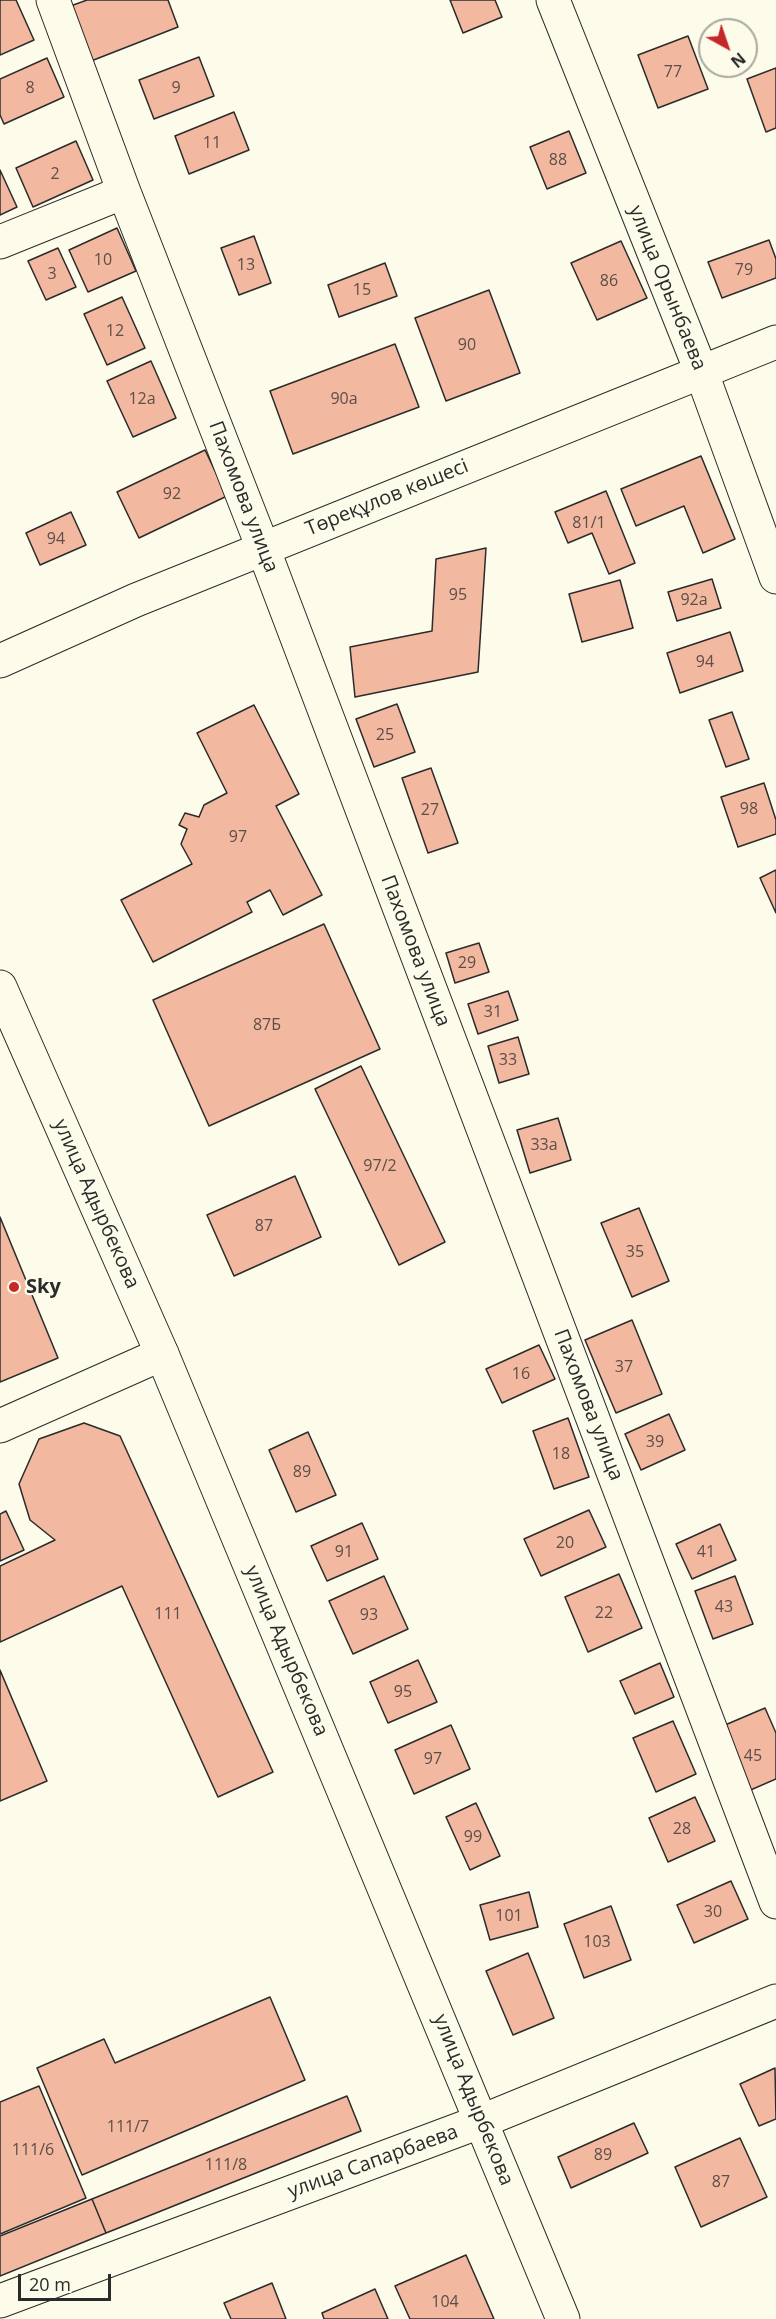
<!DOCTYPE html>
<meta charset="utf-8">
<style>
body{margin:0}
#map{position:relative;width:776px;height:2319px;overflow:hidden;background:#fdfbea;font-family:"Open Sans",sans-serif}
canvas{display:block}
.north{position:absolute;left:698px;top:18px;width:60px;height:60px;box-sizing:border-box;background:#fdfbea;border:2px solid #a9a89e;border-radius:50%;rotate:140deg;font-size:16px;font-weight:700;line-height:24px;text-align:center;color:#2b2b2b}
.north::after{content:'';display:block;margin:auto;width:21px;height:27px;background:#c62828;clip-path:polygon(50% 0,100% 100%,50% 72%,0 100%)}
.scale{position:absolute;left:18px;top:2274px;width:93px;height:27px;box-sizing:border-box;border:3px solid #2b2b2b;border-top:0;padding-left:8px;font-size:18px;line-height:21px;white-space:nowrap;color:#2b2b2b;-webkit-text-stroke:4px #fdfbea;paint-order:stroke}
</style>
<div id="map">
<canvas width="776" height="2319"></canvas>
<div class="north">N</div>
<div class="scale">20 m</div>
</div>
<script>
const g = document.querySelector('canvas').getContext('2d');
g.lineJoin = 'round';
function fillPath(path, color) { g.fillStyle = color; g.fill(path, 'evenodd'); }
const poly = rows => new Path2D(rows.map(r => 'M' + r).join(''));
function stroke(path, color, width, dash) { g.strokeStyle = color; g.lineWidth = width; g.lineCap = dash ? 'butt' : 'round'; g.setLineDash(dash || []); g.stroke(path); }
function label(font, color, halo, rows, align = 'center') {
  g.font = font + ' "Open Sans",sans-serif'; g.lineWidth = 4.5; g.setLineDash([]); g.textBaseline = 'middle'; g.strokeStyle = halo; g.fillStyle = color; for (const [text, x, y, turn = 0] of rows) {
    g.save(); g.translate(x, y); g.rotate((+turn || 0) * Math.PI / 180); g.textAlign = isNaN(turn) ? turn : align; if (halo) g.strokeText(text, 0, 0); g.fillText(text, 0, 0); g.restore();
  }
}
const building = poly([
 [0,0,16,0,34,40,0,55,0,0],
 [87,0,168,0,178,27,86,63,65,8,87,0],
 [450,0,495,0,502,17,463,33,450,0],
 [688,36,708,89,658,108,638,55,688,36],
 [199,57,214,96,154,119,139,80,199,57],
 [47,58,64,97,4,124,0,115,0,79,47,58],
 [776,68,776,128,766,132,747,79,776,68],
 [234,112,249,150,189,174,175,136,234,112],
 [569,131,586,173,547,189,530,147,569,131],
 [76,141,93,180,33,207,16,168,76,141],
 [0,170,17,207,0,215,0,170],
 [117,228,136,271,88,292,69,250,117,228],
 [254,236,271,283,239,295,221,248,254,236],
 [769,240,776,259,776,278,722,298,708,262,769,240],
 [621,241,647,298,597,320,571,263,621,241],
 [58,248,76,287,46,300,28,261,58,248],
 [385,263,397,296,339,317,328,285,385,263],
 [489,290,520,373,446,401,415,318,489,290],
 [122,297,145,348,107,365,84,314,122,297],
 [395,344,419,407,293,454,270,391,395,344],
 [151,361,176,418,133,437,107,381,151,361],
 [205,450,227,496,139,538,117,492,205,450],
 [701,456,735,539,703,553,684,506,636,526,621,489,701,456],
 [606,491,635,563,609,574,592,533,568,543,555,512,606,491],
 [71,512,86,545,40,565,26,533,71,512],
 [486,548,478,672,355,697,350,647,432,631,436,559,486,548],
 [712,579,721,608,677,621,668,592,712,579],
 [620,580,633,628,582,642,569,594,620,580],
 [730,632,743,671,680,693,667,653,730,632],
 [397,704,415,752,374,767,356,719,397,704],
 [254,705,299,794,276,806,322,895,283,915,270,890,247,902,252,912,153,962,121,900,192,864,181,844,187,829,179,825,185,813,199,817,204,805,227,793,197,733,254,705],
 [732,712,749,759,726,767,709,720,732,712],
 [431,768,458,843,428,853,402,778,431,768],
 [764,783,776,820,776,834,738,847,721,797,764,783],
 [776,870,776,913,760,878,776,870],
 [324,924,380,1049,209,1126,153,1000,324,924],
 [479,943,489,972,455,983,446,953,479,943],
 [508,991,518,1020,478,1034,468,1004,508,991],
 [518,1037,529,1074,499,1083,488,1046,518,1037],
 [361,1066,445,1242,399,1265,315,1089,361,1066],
 [558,1118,571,1160,530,1173,517,1130,558,1118],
 [295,1176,321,1237,234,1276,207,1215,295,1176],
 [639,1208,669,1281,632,1297,601,1223,639,1208],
 [0,1217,58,1358,0,1382,0,1217],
 [632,1320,662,1394,616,1413,585,1340,632,1320],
 [539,1345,555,1379,502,1403,486,1369,539,1345],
 [669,1414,685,1450,641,1470,625,1434,669,1414],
 [568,1418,589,1477,554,1489,533,1431,568,1418],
 [84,1423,120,1436,273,1772,218,1797,122,1586,0,1642,0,1566,55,1540,30,1520,19,1484,39,1439,84,1423],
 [308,1432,336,1495,296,1512,269,1450,308,1432],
 [589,1510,606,1547,541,1576,524,1539,589,1510],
 [6,1511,24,1550,0,1561,0,1514,6,1511],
 [362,1523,378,1559,327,1581,311,1546,362,1523],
 [720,1524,736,1560,692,1579,676,1544,720,1524],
 [619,1574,642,1628,588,1652,565,1597,619,1574],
 [384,1576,408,1629,353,1654,329,1601,384,1576],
 [735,1576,753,1624,713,1639,695,1591,735,1576],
 [418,1660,437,1702,388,1723,370,1682,418,1660],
 [660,1663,674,1697,635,1714,620,1681,660,1663],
 [0,1670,47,1781,0,1801,0,1670],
 [765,1708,776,1733,776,1779,746,1792,718,1728,765,1708],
 [673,1721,696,1774,656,1792,633,1738,673,1721],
 [451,1725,470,1769,414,1794,395,1750,451,1725],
 [695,1797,715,1841,668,1862,649,1818,695,1797],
 [476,1803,500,1856,470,1870,446,1817,476,1803],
 [731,1881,748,1919,694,1943,677,1905,731,1881],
 [529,1892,538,1927,490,1940,480,1905,529,1892],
 [611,1906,631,1960,584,1978,564,1924,611,1906],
 [528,1953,554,2018,513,2035,486,1971,528,1953],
 [270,1997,305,2080,82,2175,37,2068,104,2039,115,2063,270,1997],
 [775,2068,776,2119,759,2126,740,2084,775,2068],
 [39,2086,86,2198,0,2234,0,2102,39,2086],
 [347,2096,361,2131,106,2233,92,2199,347,2096],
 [634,2123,648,2153,571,2188,558,2157,634,2123],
 [740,2138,767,2197,701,2227,675,2167,740,2138],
 [92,2199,106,2233,0,2276,0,2236,92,2199],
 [466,2255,494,2319,410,2319,395,2286,466,2255],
 [272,2283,286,2319,231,2319,224,2303,272,2283],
 [375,2289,388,2319,324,2319,322,2313,375,2289]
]);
fillPath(building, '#f2b8a0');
stroke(building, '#2b2b2b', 1.5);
const minor = poly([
 [53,0,124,192,263,548,776,1902],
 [553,0,701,371,776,577],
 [0,242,124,192],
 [0,1426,162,1354],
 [0,2301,482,2121,776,2001]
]);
const major = poly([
 [0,661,136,600,776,342],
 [0,987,162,1354,563,2319]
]);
stroke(minor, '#2b2b2b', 35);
stroke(major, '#2b2b2b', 35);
stroke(minor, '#fdfbea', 33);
stroke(major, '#fdfbea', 33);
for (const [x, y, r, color] of [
 [14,1287,6,"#c62828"]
]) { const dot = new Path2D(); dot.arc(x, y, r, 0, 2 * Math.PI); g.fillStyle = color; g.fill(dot); stroke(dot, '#fdfbea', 2); }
label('16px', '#5d4e48', null, [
 ["77",673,72],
 ["8",30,88],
 ["9",176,88],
 ["11",212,143],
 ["88",558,160],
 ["2",55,174],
 ["10",103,260],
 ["13",246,265],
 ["79",744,270],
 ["3",52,274],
 ["86",609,281],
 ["15",362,290],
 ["12",115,331],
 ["90",467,345],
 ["12а",142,399],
 ["90а",344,399],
 ["92",172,494],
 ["81/1",589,523],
 ["94",56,539],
 ["95",458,595],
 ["92а",694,600],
 ["94",705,662],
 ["25",385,735],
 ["98",749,809],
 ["27",430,810],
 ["97",238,837],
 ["29",467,963],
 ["31",493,1012],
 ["87Б",267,1025],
 ["33",508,1060],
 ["33а",544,1145],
 ["97/2",380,1166],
 ["87",264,1226],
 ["35",635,1252],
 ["37",624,1367],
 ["16",521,1374],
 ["39",655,1442],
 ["18",561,1454],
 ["89",302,1472],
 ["20",565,1543],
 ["91",344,1552],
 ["41",706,1552],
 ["43",724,1607],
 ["22",604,1613],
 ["111",168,1614],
 ["93",369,1615],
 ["95",403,1692],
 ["45",753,1756],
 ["97",433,1759],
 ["28",682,1829],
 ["99",473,1837],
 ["30",713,1912],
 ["101",509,1916],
 ["103",597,1942],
 ["111/7",128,2127],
 ["111/6",33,2150],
 ["89",603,2155],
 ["111/8",226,2165],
 ["87",721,2182],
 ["104",445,2302]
]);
label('20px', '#2b2b2b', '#fdfbea', [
 ["улица Орынбаева",667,288,68],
 ["Пахомова улица",243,497,69],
 ["Төреқұлов көшесі",387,498,-22],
 ["Пахомова улица",415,951,69],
 ["улица Адырбекова",96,1204,66],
 ["Пахомова улица",588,1405,69],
 ["улица Адырбекова",286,1651,67],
 ["улица Адырбекова",473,2100,68],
 ["улица Сапарбаева",373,2162,-20]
]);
label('bold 20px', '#2b2b2b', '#fdfbea', [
 ["Sky",26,1287]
], 'left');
</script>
